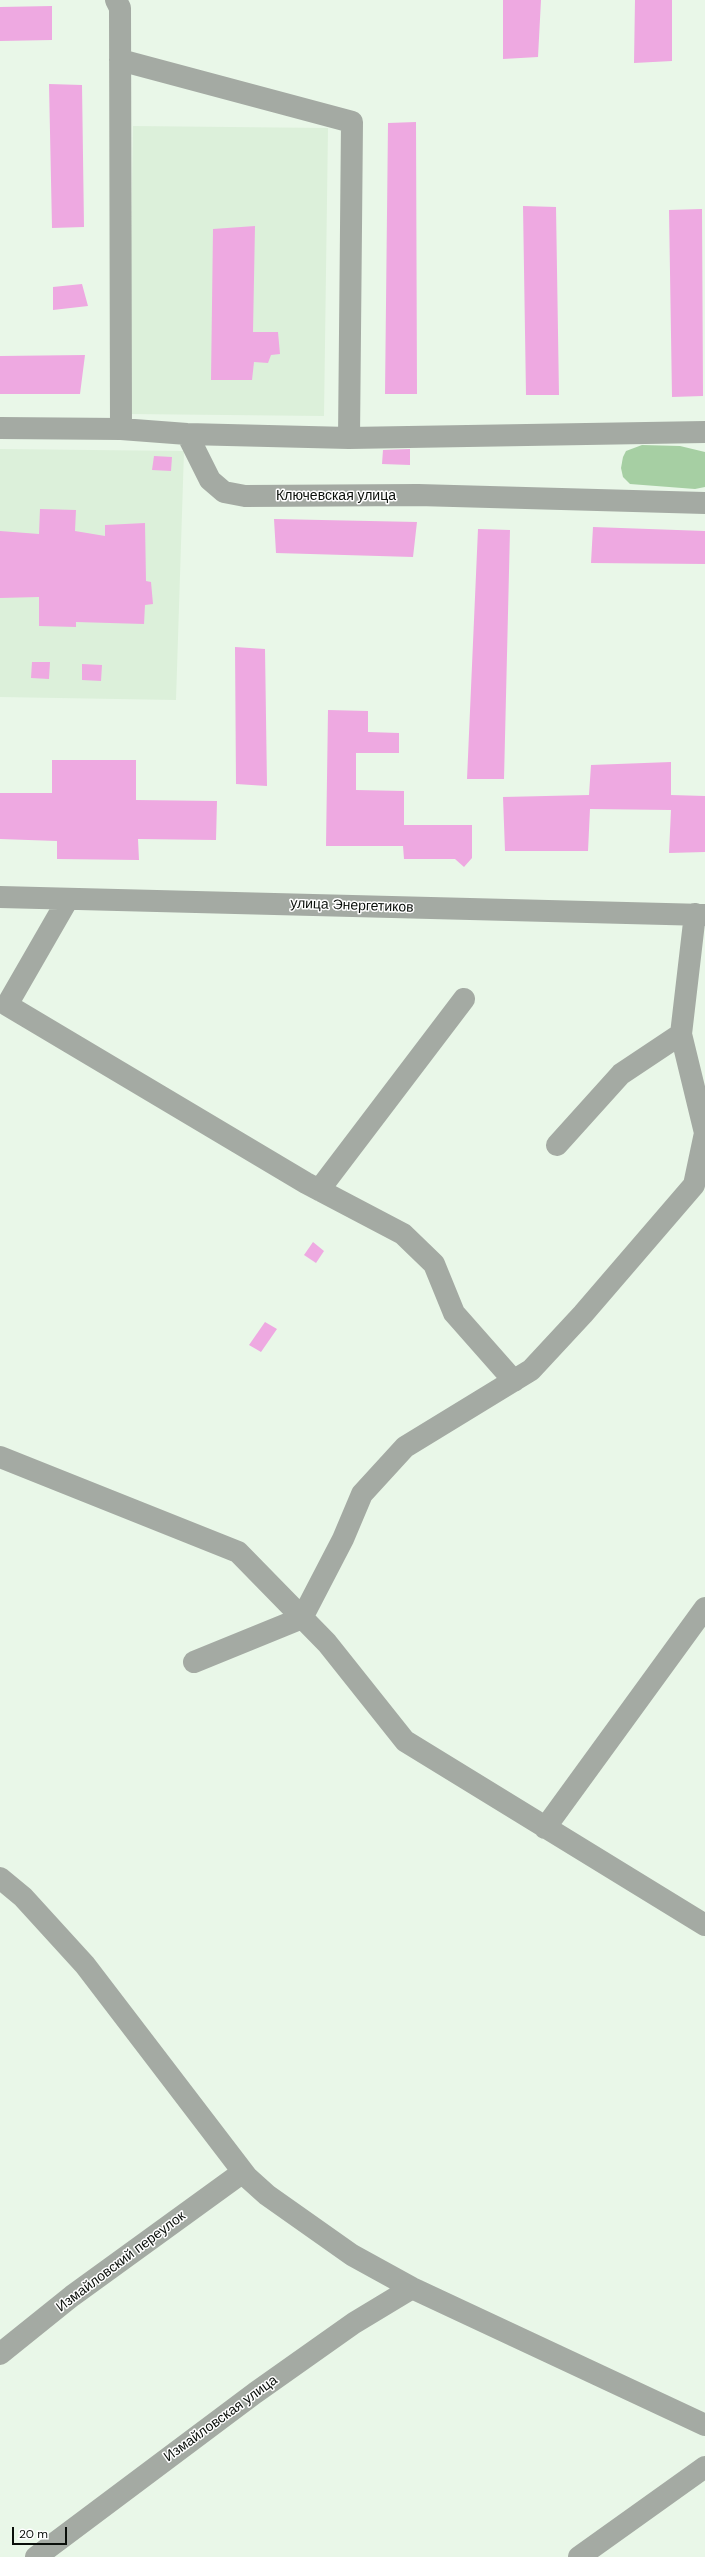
<!DOCTYPE html>
<meta charset="utf-8">
<style>
body{margin:0}
#map{position:relative;width:705px;height:2557px;overflow:hidden;background:#e9f7e8;font-family:"DM Sans",sans-serif}
canvas{display:block}
.scale{position:absolute;left:12px;top:2527px;width:55px;height:18px;box-sizing:border-box;border:2px solid #0a0f0a;border-top:0;padding-left:5px;font-size:12px;line-height:14px;white-space:nowrap;color:#0a0f0a;-webkit-text-stroke:3px #fff;paint-order:stroke}
</style>
<div id="map">
<canvas width="705" height="2557"></canvas>
<div class="scale">20 m</div>
</div>
<script>
const g = document.querySelector('canvas').getContext('2d');
g.lineJoin = 'round';
function fillPath(path, color) { g.fillStyle = color; g.fill(path, 'evenodd'); }
const poly = rows => new Path2D(rows.map(r => 'M' + r).join(''));
function stroke(path, color, width, dash) { g.strokeStyle = color; g.lineWidth = width; g.lineCap = dash ? 'butt' : 'round'; g.setLineDash(dash || []); g.stroke(path); }
function label(font, color, halo, rows, align = 'center') {
  g.font = font + ' "DM Sans",sans-serif'; g.lineWidth = 3; g.setLineDash([]); g.textBaseline = 'middle'; g.strokeStyle = halo; g.fillStyle = color; for (const [text, x, y, turn = 0] of rows) {
    g.save(); g.translate(x, y); g.rotate((+turn || 0) * Math.PI / 180); g.textAlign = isNaN(turn) ? turn : align; if (halo) g.strokeText(text, 0, 0); g.fillText(text, 0, 0); g.restore();
  }
}
fillPath(poly([
 [133,126,328,128,324,416,128,414],
 [0,449,184,451,176,700,0,697]
]), '#dcf0da');
fillPath(poly([
 [642,445,680,446,705,452,705,487,695,489,630,484,623,477,621,468,623,457,626,451]
]), '#a6cfa3');
fillPath(poly([
 [503,0,541,0,538,57,503,59],
 [635,0,672,0,672,61,634,63],
 [52,6,52,40,0,41,0,7],
 [49,84,82,85,84,227,52,228],
 [416,122,417,394,385,394,388,123],
 [523,206,556,207,559,395,526,395],
 [702,209,703,396,672,397,669,210],
 [255,226,253,332,278,332,280,354,271,355,268,363,254,362,252,380,211,380,213,229],
 [82,284,88,306,53,310,53,287],
 [85,355,80,394,0,394,0,356],
 [410,449,410,465,382,464,383,450],
 [154,456,172,457,171,471,152,470],
 [40,509,76,510,75,531,105,536,105,525,145,523,146,581,151,582,153,604,145,605,144,624,76,622,76,627,39,626,39,597,0,598,0,531,39,534],
 [274,519,417,522,413,557,276,553],
 [593,527,705,531,705,564,591,563],
 [478,529,510,530,504,779,467,779],
 [235,647,265,649,267,786,236,784],
 [32,662,50,662,49,679,31,678],
 [82,664,102,665,101,681,82,680],
 [328,710,368,711,368,732,399,733,399,753,356,753,356,790,404,791,404,825,472,825,472,858,464,867,455,859,404,859,403,846,326,846],
 [52,760,136,760,136,800,217,801,216,840,138,839,139,860,57,859,57,841,0,839,0,793,52,793],
 [671,762,671,795,705,796,705,852,669,853,671,810,590,809,588,851,505,851,503,797,589,795,591,765],
 [313,1242,324,1251,316,1263,304,1255],
 [265,1322,277,1329,261,1352,249,1345]
]), '#eea9e1');
stroke(poly([
 [116,0,120,8,121,429],
 [120,60,352,122,349,438],
 [0,428,121,429,187,434,349,438,705,432],
 [187,434,210,480,224,492,245,496,418,495,705,503],
 [0,897,705,915],
 [68,899,7,1005,306,1183,403,1234,434,1264,454,1313,514,1381],
 [557,1145,621,1074,681,1034],
 [319,1190,464,999],
 [0,1457,238,1552,327,1643,405,1741,705,1925],
 [194,1662,302,1618,343,1539,362,1494,405,1447,531,1370,583,1314,694,1185,705,1133,681,1034,695,914],
 [545,1828,705,1608],
 [0,1878,23,1897,85,1965,247,2177,267,2195,352,2255,412,2288,705,2425],
 [0,2354,72,2296,243,2172],
 [36,2557,255,2393,354,2323,412,2288],
 [579,2557,705,2467]
]), '#a4aaa3', 22);
label('14px', '#0a0f0a', '#fff', [
 ["Ключевская улица",336,496],
 ["улица Энергетиков",352,906,2],
 ["Измайловский переулок",121,2262,-37],
 ["Измайловская улица",221,2419,-36]
]);
</script>
